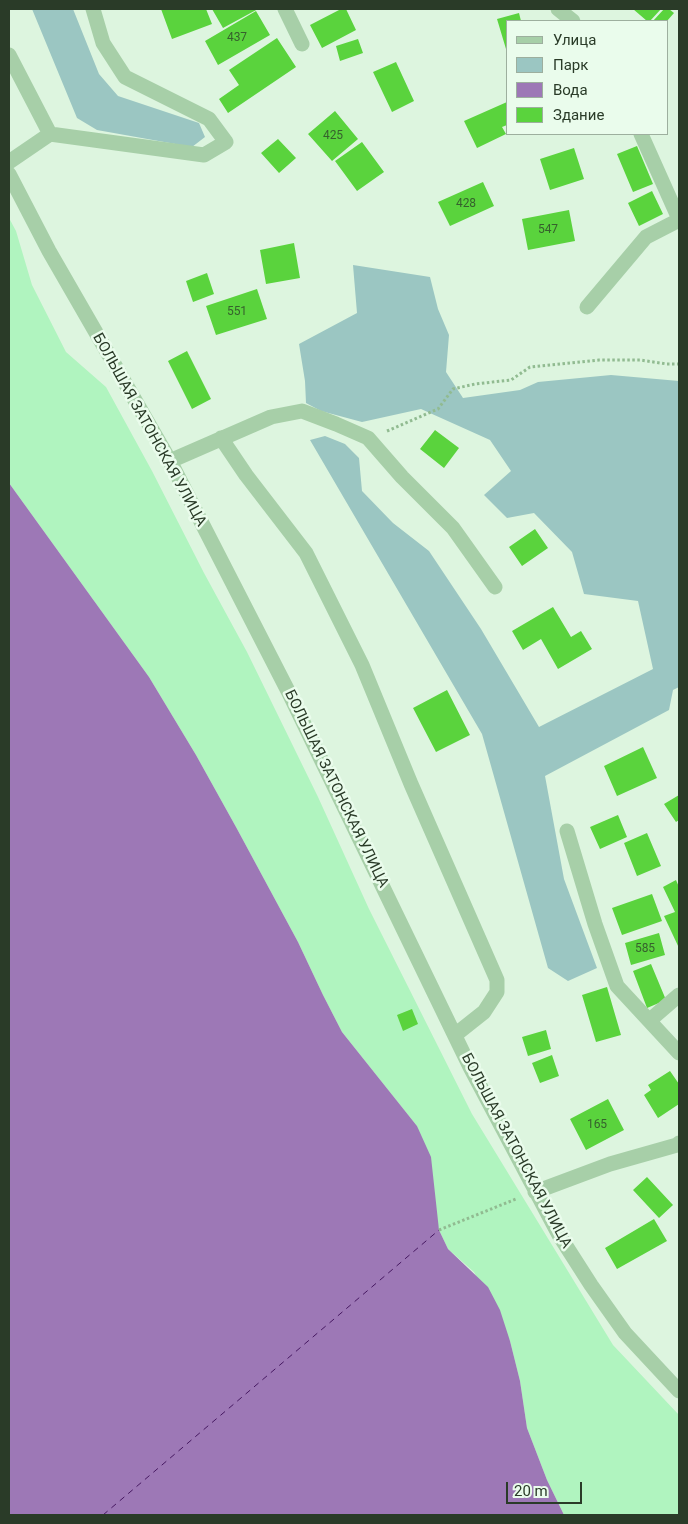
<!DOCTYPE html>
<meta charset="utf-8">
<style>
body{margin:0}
#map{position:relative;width:688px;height:1524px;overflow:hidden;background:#ddf5df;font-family:Roboto,sans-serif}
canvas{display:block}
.frame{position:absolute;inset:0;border:10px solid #2a3b28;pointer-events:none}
.legend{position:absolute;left:506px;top:20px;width:162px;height:115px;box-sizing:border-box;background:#eafcec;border:1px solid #9daf9e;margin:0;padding:6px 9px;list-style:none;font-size:15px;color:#2a3b28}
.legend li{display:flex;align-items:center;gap:10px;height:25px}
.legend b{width:25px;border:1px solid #9daf9e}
.scale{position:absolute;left:506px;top:1482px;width:76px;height:22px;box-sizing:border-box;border:2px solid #2a3b28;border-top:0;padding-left:6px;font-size:15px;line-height:18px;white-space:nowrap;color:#2a3b28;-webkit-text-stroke:4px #eafcec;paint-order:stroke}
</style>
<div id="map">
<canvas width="688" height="1524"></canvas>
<div class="frame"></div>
<ul class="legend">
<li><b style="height:6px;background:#a7cfa8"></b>Улица</li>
<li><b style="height:14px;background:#9bc6c2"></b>Парк</li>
<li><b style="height:14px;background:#9d78b6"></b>Вода</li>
<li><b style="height:14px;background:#5ad33d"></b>Здание</li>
</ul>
<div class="scale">20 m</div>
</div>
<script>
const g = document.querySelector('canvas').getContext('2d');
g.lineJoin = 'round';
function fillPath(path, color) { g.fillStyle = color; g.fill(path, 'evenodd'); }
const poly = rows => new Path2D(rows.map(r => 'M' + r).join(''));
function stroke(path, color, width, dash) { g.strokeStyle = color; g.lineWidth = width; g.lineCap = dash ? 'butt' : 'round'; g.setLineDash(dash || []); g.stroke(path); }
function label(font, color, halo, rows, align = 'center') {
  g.font = font + ' Roboto,sans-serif'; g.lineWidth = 5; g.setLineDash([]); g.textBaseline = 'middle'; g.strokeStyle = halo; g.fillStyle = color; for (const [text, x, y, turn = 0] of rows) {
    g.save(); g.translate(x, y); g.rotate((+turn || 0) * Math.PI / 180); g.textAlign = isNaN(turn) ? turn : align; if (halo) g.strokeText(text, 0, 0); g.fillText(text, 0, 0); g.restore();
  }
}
fillPath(poly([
 [32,9,73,9,99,74,118,96,199,123,205,137,192,147,97,130,77,118],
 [353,265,430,277,438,309,449,335,446,372,463,398,520,390,538,382,611,375,679,381,679,687,673,690,669,710,545,776,564,879,597,968,568,981,548,968,482,734,310,440,325,436,345,444,359,458,362,491,393,523,429,551,481,629,539,727,653,669,638,601,584,594,572,552,534,513,507,518,484,495,511,471,490,440,421,409,362,422,321,411,306,403,305,381,299,344,357,313]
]), '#9bc6c2');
fillPath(poly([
 [9,218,16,231,32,285,66,352,106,387,152,471,204,573,247,652,318,797,369,909,472,1114,613,1345,679,1415,679,1515,564,1515,547,1480,527,1428,520,1381,510,1341,474,1272,448,1249,439,1230,417,1126,342,1032,323,995,298,942,236,827,196,755,149,677,9,483]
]), '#b0f4bf');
fillPath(poly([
 [9,483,149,677,196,755,236,827,298,942,323,995,342,1032,417,1126,431,1157,439,1230,448,1249,488,1287,500,1310,510,1341,520,1381,527,1428,547,1480,564,1515,9,1515]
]), '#9d78b6');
stroke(poly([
 [103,1515,439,1230]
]), '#461861', 1, [6, 5]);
fillPath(poly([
 [161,9,206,9,212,24,172,39],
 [212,9,258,9,223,28],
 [341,9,346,9,356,30,322,48,310,25],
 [633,9,661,9,650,21,647,21],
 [664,9,669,9,674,13,667,21,653,21],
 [256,11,270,35,218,65,205,41],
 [519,13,521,21,507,21,506,49,497,19],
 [277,38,296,67,228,113,219,99,239,85,229,70],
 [358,39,363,53,340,61,336,46],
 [396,62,414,101,392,112,373,72],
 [507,102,507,125,502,127,506,134,477,148,464,121],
 [335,111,358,139,332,161,308,134],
 [278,139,296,158,279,173,261,153],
 [362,142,384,172,357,191,335,161],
 [637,146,653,184,633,192,617,154],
 [574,148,584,179,550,190,540,159],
 [483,182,494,206,450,226,438,202],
 [652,191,663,214,639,226,628,203],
 [569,210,575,241,528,250,522,219],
 [294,243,300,278,266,284,260,250],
 [207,273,214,294,193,302,186,281],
 [257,289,267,319,216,335,206,306],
 [187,351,211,399,192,409,168,361],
 [435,430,459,448,444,468,420,449],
 [535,529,548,548,522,566,509,547],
 [553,607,571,637,581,631,592,649,558,669,541,639,523,650,512,631],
 [447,690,470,735,436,752,413,708],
 [643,747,657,778,617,796,604,766],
 [679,795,679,820,676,822,664,804],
 [618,815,627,837,600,849,590,827],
 [647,833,661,866,637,876,624,843],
 [676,880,679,887,679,948,664,916,675,912,663,887],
 [652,894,662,921,622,935,612,908],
 [659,933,665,955,631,965,625,943],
 [651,964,666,1000,647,1008,633,971],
 [607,987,621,1035,596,1042,582,995],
 [412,1009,418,1024,403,1031,397,1015],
 [546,1030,551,1049,528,1056,522,1037],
 [552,1055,559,1076,540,1083,532,1063],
 [670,1071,679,1084,679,1104,658,1118,644,1095,651,1090,648,1085],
 [608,1099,624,1130,586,1150,570,1119],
 [647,1177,673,1205,659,1218,633,1190],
 [654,1219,667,1241,617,1269,605,1248]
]), '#5ad33d');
stroke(poly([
 [387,431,438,409,453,389,475,384,511,380,530,367,599,360,640,360,667,364,679,364],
 [439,1230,516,1199]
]), '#91bb91', 3, [2.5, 2.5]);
stroke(poly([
 [285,9,302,44],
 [558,9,573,21],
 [9,55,50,134],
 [641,134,679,219],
 [9,162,50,134,204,155,226,142,209,119,125,77,103,43,93,9],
 [9,174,49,251,170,461,288,691,470,1067,559,1235,591,1285,625,1333,679,1391],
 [587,307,646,237,679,220],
 [221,438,246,475,306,553,362,665,411,784,497,980,497,992,484,1012,455,1035],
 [170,461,271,417,302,411,336,424,368,438,402,477,453,528,495,587],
 [567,831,595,924,617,986,679,1053],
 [650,1020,679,995],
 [535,1192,610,1164,677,1145,679,1143]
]), '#a7cfa8', 15);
label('12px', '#36612d', null, [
 ["437",237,38],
 ["425",333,136],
 ["428",466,204],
 ["547",548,230],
 ["551",237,312],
 ["585",645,949],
 ["165",597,1125]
]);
label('15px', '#2a3b28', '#eafcec', [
 ["БОЛЬШАЯ ЗАТОНСКАЯ УЛИЦА",149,430,61],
 ["БОЛЬШАЯ ЗАТОНСКАЯ УЛИЦА",336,789,64],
 ["БОЛЬШАЯ ЗАТОНСКАЯ УЛИЦА",516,1151,62]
]);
</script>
